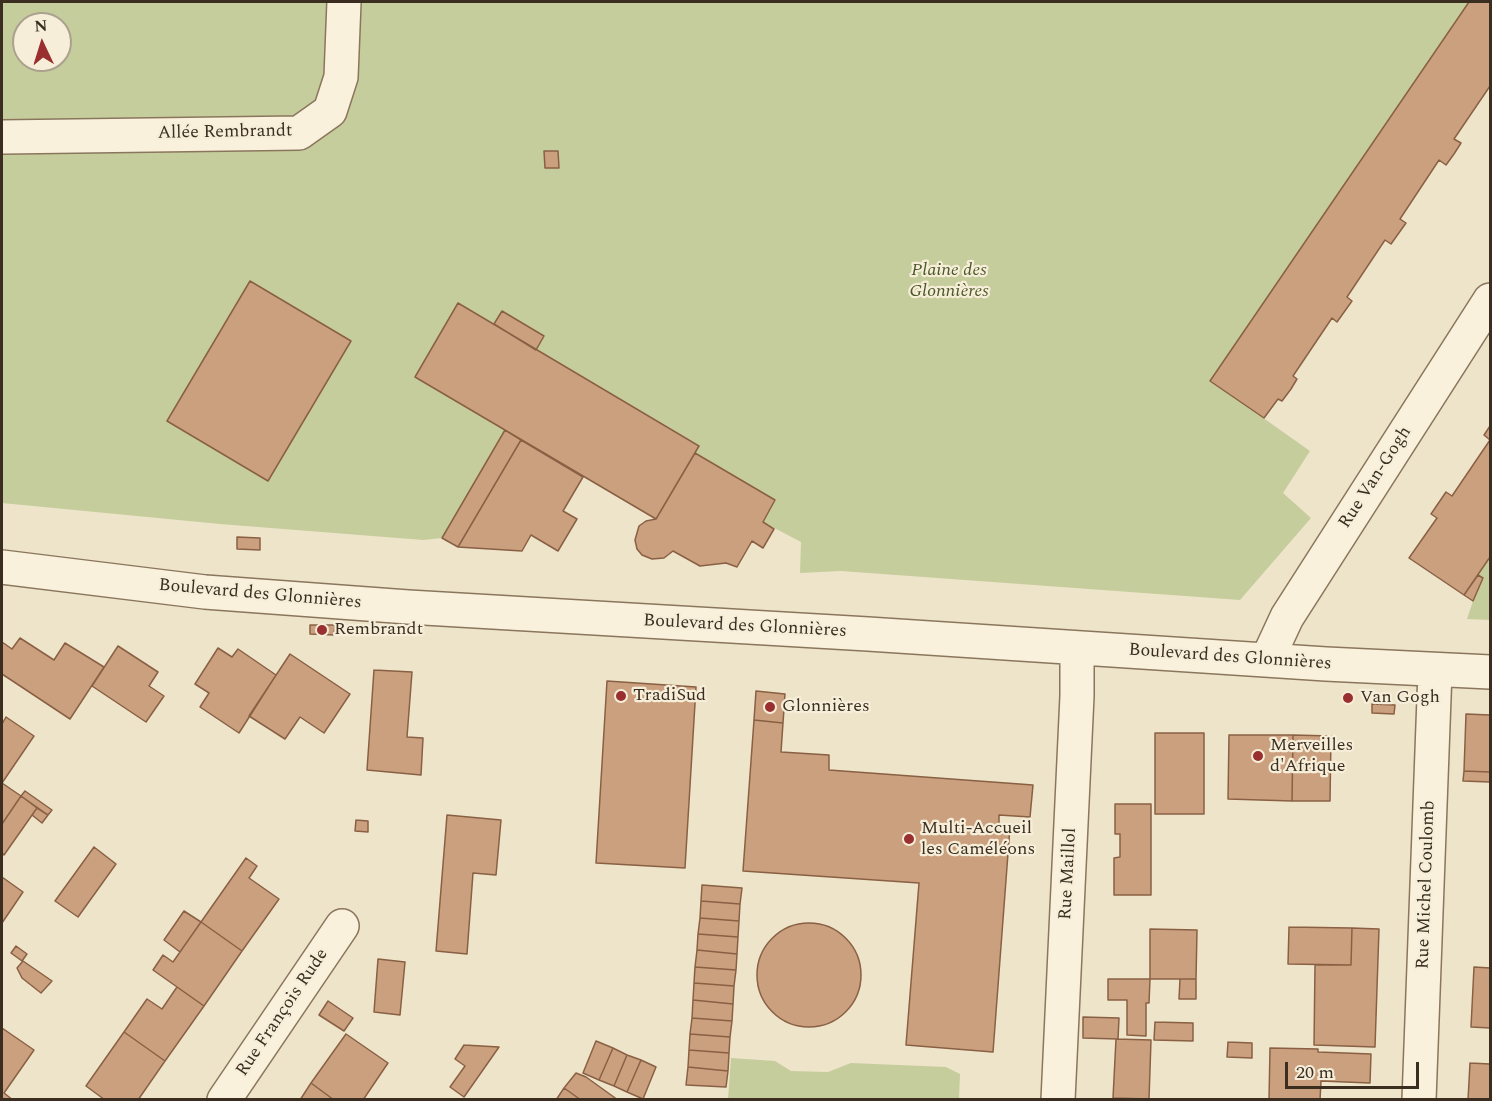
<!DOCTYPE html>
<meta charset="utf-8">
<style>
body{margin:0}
#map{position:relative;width:1492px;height:1101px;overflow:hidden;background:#eee4c9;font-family:Spectral,serif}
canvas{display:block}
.frame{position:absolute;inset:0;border:3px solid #3b2e21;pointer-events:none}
.north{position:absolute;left:12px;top:12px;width:60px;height:60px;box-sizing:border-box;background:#f6eed8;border:2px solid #aba18f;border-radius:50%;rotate:356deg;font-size:16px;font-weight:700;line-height:24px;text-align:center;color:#3b2e21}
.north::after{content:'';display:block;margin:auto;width:21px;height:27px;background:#992f2e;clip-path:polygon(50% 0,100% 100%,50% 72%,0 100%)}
.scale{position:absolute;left:1285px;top:1062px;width:134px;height:27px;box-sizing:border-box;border:3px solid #3b2e21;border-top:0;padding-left:8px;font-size:18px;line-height:21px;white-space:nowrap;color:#3b2e21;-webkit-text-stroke:4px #f6eed8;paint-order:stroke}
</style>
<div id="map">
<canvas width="1492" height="1101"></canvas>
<div class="frame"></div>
<div class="north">N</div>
<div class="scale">20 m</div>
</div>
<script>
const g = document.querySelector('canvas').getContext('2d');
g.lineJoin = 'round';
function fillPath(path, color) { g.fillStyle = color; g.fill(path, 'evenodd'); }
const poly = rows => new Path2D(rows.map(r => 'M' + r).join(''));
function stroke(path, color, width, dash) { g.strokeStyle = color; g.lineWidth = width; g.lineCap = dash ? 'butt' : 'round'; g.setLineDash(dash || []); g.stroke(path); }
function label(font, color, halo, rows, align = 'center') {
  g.font = font + ' Spectral,serif'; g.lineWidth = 4.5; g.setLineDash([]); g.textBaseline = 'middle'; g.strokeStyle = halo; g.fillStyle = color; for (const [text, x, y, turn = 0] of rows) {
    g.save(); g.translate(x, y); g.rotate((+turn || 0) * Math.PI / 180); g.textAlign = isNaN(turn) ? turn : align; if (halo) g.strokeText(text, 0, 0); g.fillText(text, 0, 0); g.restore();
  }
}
fillPath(poly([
 [2,2,1469,2,1211,381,1310,451,1283,493,1311,518,1240,600,841,571,800,573,801,542,763,522,775,500,695,453,699,445,459,303,415,377,505,430,442,538,423,540,220,524,2,503],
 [24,24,60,24,60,60,24,60],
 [251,282,351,341,268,481,167,421],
 [1490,557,1490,620,1467,619,1473,601,1483,579,1478,575],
 [731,1058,775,1061,791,1071,828,1072,851,1063,946,1067,960,1074,959,1099,728,1099]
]), '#c6cd9c');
const building = poly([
 [1469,2,1490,2,1490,86,1454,139,1461,143,1454,154,1446,165,1439,160,1400,219,1406,223,1391,244,1385,240,1347,297,1352,301,1337,322,1332,318,1293,376,1297,379,1291,389,1282,401,1278,399,1264,418,1210,381,1469,2],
 [544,151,558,151,559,168,545,168,544,151],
 [250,281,351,341,268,481,167,421,250,281],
 [458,303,699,446,656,519,415,377,458,303],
 [502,311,544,336,536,350,494,324,502,311],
 [1490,426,1490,557,1464,595,1409,558,1437,518,1431,514,1446,492,1452,496,1490,440,1484,435,1490,426],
 [505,430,521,440,458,547,442,538,505,430],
 [521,440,583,477,563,511,577,519,558,551,531,535,522,551,458,547,521,440],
 [695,453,775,500,763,522,774,529,763,548,752,541,737,567,726,563,700,566,673,551,664,558,652,559,642,555,637,549,635,540,639,526,646,521,656,519,695,453],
 [237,537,260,538,260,550,237,549,237,537],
 [1478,575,1483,578,1473,601,1464,595,1478,575],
 [310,625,335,625,334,635,310,634,310,625],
 [20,638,54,660,65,643,104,667,70,719,2,674,2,642,12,649,20,638],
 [118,646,158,672,149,686,164,696,146,722,92,686,118,646],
 [218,648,232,657,238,649,276,675,239,733,200,707,209,693,195,684,218,648],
 [290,654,350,694,324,733,300,717,285,739,249,716,290,654],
 [374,670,412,672,407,737,423,738,421,775,367,770,374,670],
 [607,681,696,687,685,868,596,863,607,681],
 [756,691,785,694,783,723,754,720,756,691],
 [1372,704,1395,705,1394,714,1372,713,1372,704],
 [1466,714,1490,715,1490,772,1464,771,1466,714],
 [6,717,34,736,2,783,2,724,6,717],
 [754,720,783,723,781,752,829,755,829,770,1033,785,1030,817,999,815,999,826,1010,827,993,1052,906,1045,919,883,743,871,754,720],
 [1155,733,1204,733,1204,814,1155,814,1155,733],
 [1229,735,1293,735,1292,801,1228,799,1229,735],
 [1293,735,1331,736,1330,801,1292,801,1293,735],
 [1464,771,1490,772,1490,782,1463,781,1464,771],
 [2,783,21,796,2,824,2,783],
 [25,791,52,810,48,815,21,796,25,791],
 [21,796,37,808,4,855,2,853,2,824,21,796],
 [1115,804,1151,804,1151,895,1114,895,1114,858,1120,857,1120,834,1115,834,1115,804],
 [37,808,48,815,42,823,32,815,37,808],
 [447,815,501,820,496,875,473,873,467,954,436,951,447,815],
 [356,820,368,821,368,832,355,831,356,820],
 [94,847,116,864,78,917,55,901,94,847],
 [246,858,257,866,249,878,279,899,242,951,201,922,246,858],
 [2,877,23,892,2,923,2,877],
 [702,885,742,888,740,904,701,901,702,885],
 [701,901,740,904,739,921,700,918,701,901],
 [184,911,201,922,180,952,164,940,184,911],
 [700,918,739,921,738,937,698,934,700,918],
 [201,922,242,951,204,1006,153,970,163,955,173,962,201,922],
 '757 975a52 52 0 1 1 104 0a52 52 0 1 1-104 0Z',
 [1289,927,1352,928,1351,965,1288,964,1289,927],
 [1352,928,1379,929,1375,1047,1314,1045,1315,965,1351,965,1352,928],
 [1150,929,1197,930,1196,979,1150,979,1150,929],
 [698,934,738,937,737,954,697,950,698,934],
 [16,946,27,954,22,961,11,953,16,946],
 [697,950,737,954,736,970,695,967,697,950],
 [378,959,405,962,400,1015,374,1012,378,959],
 [23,961,52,981,41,993,22,978,17,968,23,961],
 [695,967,736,970,734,986,694,983,695,967],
 [1474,967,1490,968,1490,1028,1471,1027,1474,967],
 [1108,979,1150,979,1149,1003,1146,1003,1146,1036,1127,1035,1127,1000,1108,1000,1108,979],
 [1180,979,1196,979,1196,999,1179,999,1180,979],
 [694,983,734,986,733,1004,693,1000,694,983],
 [177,987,204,1006,165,1061,124,1032,147,999,162,1009,177,987],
 [693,1000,733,1004,732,1021,692,1018,693,1000],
 [328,1001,353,1018,344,1031,319,1015,328,1001],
 [1083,1017,1119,1018,1118,1039,1083,1038,1083,1017],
 [692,1018,732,1021,730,1037,690,1034,692,1018],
 [1155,1022,1193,1023,1193,1041,1154,1040,1155,1022],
 [2,1028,34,1050,4,1093,13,1100,2,1100,2,1028],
 [124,1032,165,1061,138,1100,105,1100,86,1086,124,1032],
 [346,1034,388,1063,363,1100,334,1100,311,1083,346,1034],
 [690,1034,730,1037,729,1053,689,1050,690,1034],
 [1116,1039,1151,1040,1149,1099,1113,1098,1116,1039],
 [596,1041,613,1048,599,1080,583,1073,596,1041],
 [1228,1042,1252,1043,1252,1058,1227,1057,1228,1042],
 [464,1045,499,1047,464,1097,450,1087,465,1066,455,1059,464,1045],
 [613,1048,627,1055,614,1086,599,1080,613,1048],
 [1270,1048,1318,1049,1318,1052,1371,1054,1370,1083,1321,1081,1320,1100,1269,1100,1270,1048],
 [689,1050,729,1053,728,1071,688,1067,689,1050],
 [627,1055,641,1060,627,1092,614,1086,627,1055],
 [641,1060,656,1067,643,1099,627,1092,641,1060],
 [1470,1063,1490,1064,1490,1100,1468,1100,1470,1063],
 [688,1067,728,1071,726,1087,686,1085,688,1067],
 [576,1073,586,1077,618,1100,581,1100,564,1088,576,1073],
 [311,1083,334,1100,300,1100,311,1083],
 [564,1088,581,1100,556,1100,564,1088]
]);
fillPath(building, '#cba07f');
stroke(building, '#896044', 1.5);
const minor = poly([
 [2,137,299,133,330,111,341,77,344,2],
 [2,567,205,592,408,607,868,634,1326,664,1490,672],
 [1267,660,1287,617,1490,300],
 [224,1100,342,926],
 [1058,1100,1077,696,1077,649],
 [1419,1100,1435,671]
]);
stroke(minor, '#8a765d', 36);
stroke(minor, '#f9f1dc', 33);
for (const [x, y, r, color] of [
 [322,630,6,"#992f2e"],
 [621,696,6,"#992f2e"],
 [1348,698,6,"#992f2e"],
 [770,707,6,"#992f2e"],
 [1258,756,6,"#992f2e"],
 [909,839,6,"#992f2e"]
]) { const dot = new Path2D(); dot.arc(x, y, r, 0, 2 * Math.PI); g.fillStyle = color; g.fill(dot); stroke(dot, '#f6eed8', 2); }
label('18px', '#3b2e21', '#f6eed8', [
 ["Allée Rembrandt",225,133,-1],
 ["Rue Van-Gogh",1376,478,-57],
 ["Boulevard des Glonnières",260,595,5],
 ["Boulevard des Glonnières",745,627,3],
 ["Boulevard des Glonnières",1230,658,4],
 ["Rue Maillol",1069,874,-87],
 ["Rue Michel Coulomb",1427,885,-88],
 ["Rue François Rude",283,1013,-56]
]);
label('italic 18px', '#4a5728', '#f6eed8', [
 ["Plaine des",949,271],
 ["Glonnières",949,292]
]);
label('18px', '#3b2e21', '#f6eed8', [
 ["Rembrandt",334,630],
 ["TradiSud",633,696],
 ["Van Gogh",1360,698],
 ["Glonnières",782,707],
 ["Merveilles",1270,746],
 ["d'Afrique",1270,767],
 ["Multi-Accueil",921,829],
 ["les Caméléons",921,850]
], 'left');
</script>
